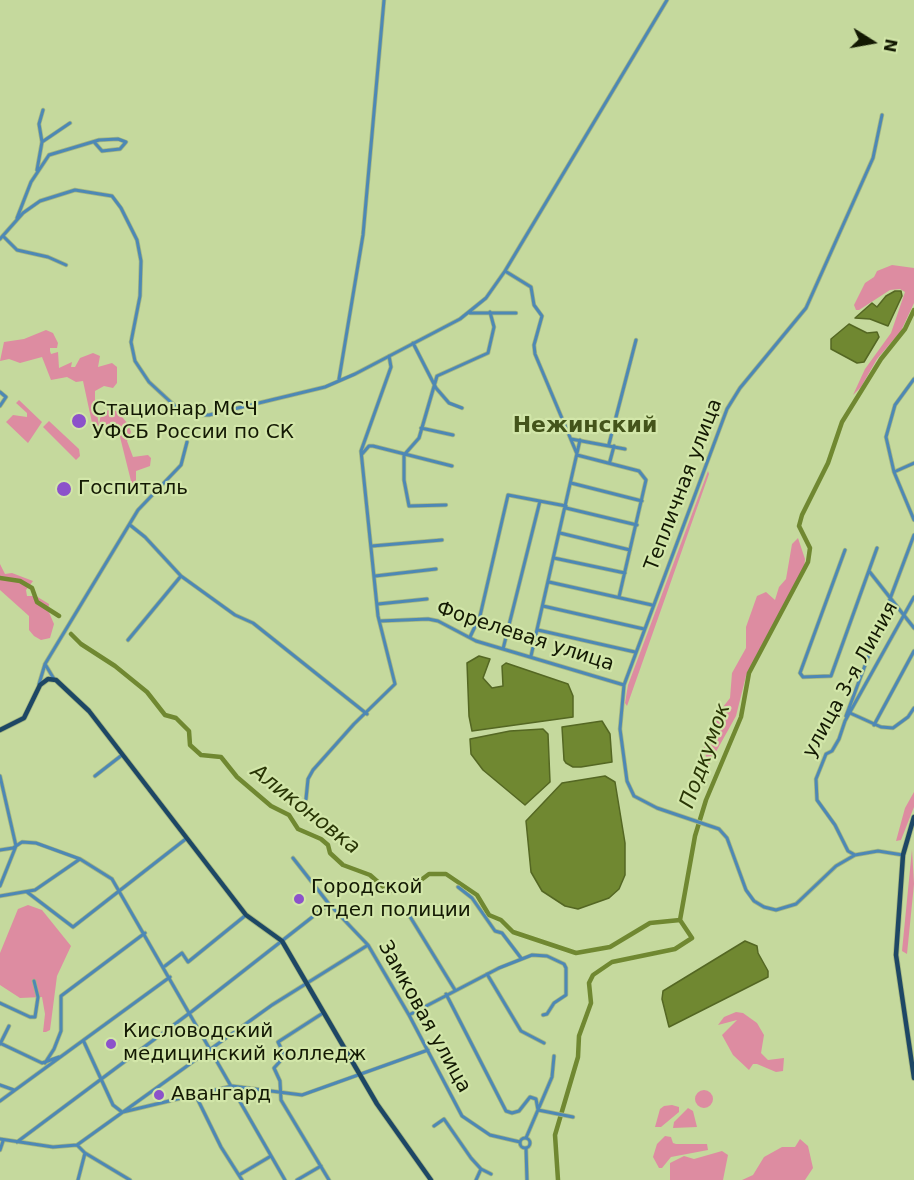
<!DOCTYPE html>
<meta charset="utf-8">
<style>
body{margin:0}
#map{position:relative;width:914px;height:1180px;overflow:hidden;background:#c5d99d;font-family:"DejaVu Sans",sans-serif}
canvas{display:block}
.north{position:absolute;left:842px;top:12px;width:60px;height:60px;-webkit-text-stroke:4px #d2e6a9;paint-order:stroke;rotate:101deg;font-size:16px;font-weight:700;line-height:24px;text-align:center;color:#131903}
.north::after{content:'';display:block;margin:auto;width:21px;height:27px;background:#131903;clip-path:polygon(50% 0,100% 100%,50% 72%,0 100%)}
</style>
<div id="map">
<canvas width="914" height="1180"></canvas>
<div class="north">N</div>
</div>
<script>
const g = document.querySelector('canvas').getContext('2d');
g.lineJoin = 'round';
function fillPath(path, color) { g.fillStyle = color; g.fill(path, 'evenodd'); }
const poly = rows => new Path2D(rows.map(r => 'M' + r).join(''));
function stroke(path, color, width, dash) { g.strokeStyle = color; g.lineWidth = width; g.lineCap = dash ? 'butt' : 'round'; g.setLineDash(dash || []); g.stroke(path); }
function label(font, color, halo, rows, align = 'center') {
  g.font = font + ' "DejaVu Sans",sans-serif'; g.lineWidth = 4.5; g.setLineDash([]); g.textBaseline = 'middle'; g.strokeStyle = halo; g.fillStyle = color; for (const [text, x, y, turn = 0] of rows) {
    g.save(); g.translate(x, y); g.rotate((+turn || 0) * Math.PI / 180); g.textAlign = isNaN(turn) ? turn : align; if (halo) g.strokeText(text, 0, 0); g.fillText(text, 0, 0); g.restore();
  }
}
fillPath(poly([
 [892,265,914,268,914,303,901,331,877,359,861,387,853,395,865,369,891,333,905,292,900,289,890,290,859,310,856,310,854,305,865,283,874,277,877,271],
 [46,330,53,333,58,343,57,348,50,348,50,351,51,354,58,352,59,368,72,362,71,367,75,367,80,358,93,353,100,356,98,367,112,363,117,367,117,383,113,388,104,386,95,391,95,404,99,425,101,413,112,409,118,412,128,424,131,432,127,441,133,457,148,455,151,458,150,466,136,471,136,485,132,485,118,429,94,432,83,381,76,382,67,377,51,380,42,357,20,363,9,359,0,361,4,342,24,339],
 [19,400,42,422,28,443,6,422,13,415,27,417,27,413,16,403],
 [49,421,79,449,80,456,76,460,43,427],
 [708,471,709,474,627,706,625,703,628,685],
 [798,538,805,559,804,570,754,660,746,676,736,716,708,766,704,747,713,720,730,698,732,673,746,648,746,627,757,596,766,592,775,600,779,587,786,579,792,544],
 [0,564,5,574,12,573,33,581,26,590,27,596,36,596,49,604,48,610,54,624,50,638,41,640,34,636,29,630,29,616,0,590],
 [914,792,914,807,901,840,896,841,905,808],
 [912,849,914,884,907,954,902,951],
 [28,905,42,910,71,946,57,976,50,1030,46,1032,43,1032,45,1014,42,997,20,998,0,985,0,953,18,909],
 [736,1012,743,1013,757,1023,764,1035,761,1053,768,1060,784,1058,783,1071,776,1072,757,1064,753,1064,749,1070,733,1055,722,1035,737,1020,718,1025,724,1017],
 '695 1099a9 9 0 1 1 18 0a9 9 0 1 1-18 0Z',
 [672,1105,679,1107,679,1112,661,1127,655,1127,660,1109,664,1106],
 [688,1108,693,1111,697,1127,673,1128,674,1122],
 [665,1136,671,1137,673,1143,676,1144,707,1144,708,1150,671,1157,662,1168,659,1168,653,1157,657,1144],
 [800,1139,808,1146,813,1168,805,1180,742,1180,753,1175,764,1157,782,1147,795,1147],
 [722,1151,728,1155,723,1180,670,1180,670,1163,684,1156,694,1159]
]), '#dd8ca1');
const water = poly([
 [895,291,901,291,902,296,888,326,870,319,855,318,872,303,877,307,886,296,895,291],
 [849,324,867,333,877,332,879,337,864,362,857,363,831,349,831,339,849,324],
 [479,656,490,659,483,678,492,688,503,686,502,666,506,663,568,684,573,696,573,717,472,731,469,716,467,663,479,656],
 [602,721,610,734,612,762,581,767,573,767,566,763,564,760,562,727,602,721],
 [543,729,548,734,550,782,525,805,483,770,471,754,470,739,510,731,543,729],
 [605,776,615,782,625,843,625,875,619,889,609,898,578,909,565,906,542,891,531,872,526,821,562,783,605,776],
 [745,941,757,946,758,953,768,971,768,977,669,1027,662,999,663,991,745,941]
]);
fillPath(water, '#708831');
stroke(water, '#546723', 1.5);
stroke(poly([
 [0,578,20,581,32,588,37,602,59,616],
 [71,634,81,644,115,666,147,692,165,715,176,718,189,731,190,745,201,755,221,757,237,777,271,806,289,815,298,829,321,839,328,845,330,853,343,865,370,875,387,890,405,892,429,874,446,874,477,895,489,915,501,920,513,932,576,953,610,947,650,923,680,920],
 [558,1180,555,1135,578,1057,579,1036,591,1003,589,983,593,975,612,962,675,949,692,938,680,920,695,836,706,800,741,717,749,673,808,562,810,548,799,526,802,515,828,463,842,422,881,359,905,329,914,310]
]), '#708831', 4.5);
const minor = poly([
 [882,115,873,158,806,308,740,388,727,409,624,685,620,729,627,781,634,796,657,808,719,829,727,838,746,890,754,901,764,907,776,910,796,904,836,866,855,855,878,851,903,855],
 [42,142,39,124,43,110],
 [37,170,42,142,70,123],
 [17,218,31,182,49,155,99,140,118,139,126,142,120,149,102,151,95,143],
 [3,236,17,250,48,257,66,265],
 [0,239,23,213,40,201,75,190,112,196,121,208,137,240,141,261,140,296,131,342,135,361,149,382,175,406,181,411,195,415,209,415,325,387,355,374,460,319,486,298,505,271,531,287,534,305,542,316,534,345,535,354,577,454],
 [505,271,667,0],
 [470,313,516,313],
 [413,343,436,388,449,403,462,408],
 [339,379,363,235,384,0],
 [914,379,895,405,886,437,894,472,914,520],
 [0,392,6,397,0,406],
 [421,428,453,435],
 [571,439,625,449],
 [609,444,636,340],
 [362,454,369,446,373,446,452,466],
 [577,455,639,471,646,480,619,597],
 [610,461,614,446],
 [894,472,914,463],
 [571,483,642,501],
 [446,505,409,506,404,480,404,455,419,438,437,376,488,353,494,327,490,312],
 [566,508,637,525],
 [130,525,145,537,181,576,235,615,253,623,367,714],
 [560,533,630,550],
 [372,546,442,540],
 [845,550,800,673,803,677,831,676,877,548],
 [554,558,625,573],
 [869,571,914,628],
 [375,576,436,569],
 [549,582,652,605],
 [378,604,427,599],
 [543,606,644,629],
 [380,621,428,619,438,621,476,641,624,685],
 [538,630,635,652],
 [470,637,480,616,508,495,566,506],
 [128,640,181,576],
 [503,649,540,501],
 [531,656,580,440],
 [45,664,54,679],
 [39,684,45,664,138,510,181,465,187,442],
 [850,713,881,727,893,728,908,717,914,708],
 [846,716,914,535],
 [874,725,914,651],
 [0,776,16,846,0,886],
 [95,776,122,755],
 [306,799,308,779,313,770,354,724,395,684,378,616,361,451,391,367,389,356],
 [0,850,13,848,22,842,36,843,80,859,112,879,285,1180],
 [855,855,848,851,835,825,817,800,816,779,826,754,832,751,839,739,845,721,914,597],
 [293,858,329,904,368,945,409,1015,462,1116,490,1135,520,1142],
 [458,887,472,898,495,931,502,933,521,958],
 [27,892,73,927,187,838],
 [0,896,35,890,80,859],
 [409,915,455,990],
 [165,966,182,953,188,962,246,915],
 [487,974,521,1031,544,1043],
 [446,994,506,1111,512,1113,519,1111,530,1097,536,1099,538,1110],
 [0,1003,30,1017,35,1017,38,997,34,981],
 [323,1013,278,1042,285,1056,274,1068,280,1081,281,1100,329,1180],
 [409,1015,499,968,532,955,547,956,564,964,566,968,566,995,554,1003,547,1014,543,1015],
 [84,1042,113,1105,122,1112],
 [0,1043,42,1063,59,1057],
 [0,1044,9,1026],
 [45,1063,54,1049,61,1031,61,996,145,933],
 [0,1085,14,1090],
 [196,1096,221,1147,242,1180],
 [0,1101,170,977],
 [538,1110,573,1117],
 [123,1112,232,1086,302,1095,428,1050],
 [434,1126,444,1119,471,1158,481,1169,491,1174],
 [526,1138,552,1077,554,1056],
 '520 1143a5 5 0 1 1 10 0a5 5 0 1 1-10 0Z',
 [0,1139,53,1147,77,1145,272,1005,368,945],
 [17,1142,191,1012,329,904],
 [77,1145,85,1153,130,1180],
 [526,1148,527,1180],
 [0,1150,3,1141],
 [239,1175,271,1156],
 [78,1180,85,1153],
 [297,1180,321,1166],
 [476,1180,481,1169]
]);
const major = poly([
 [0,730,24,718,40,685,48,679,56,680,89,711,246,915,282,941,377,1104,431,1180],
 [914,817,903,855,896,955,914,1078]
]);
stroke(minor, '#a5b681', 4.5);
stroke(major, '#a5b681', 6);
stroke(minor, '#4d88b5', 3);
stroke(major, '#1d4765', 4.5);
for (const [x, y, r, color] of [
 [79,421,8,"#8c52ca"],
 [64,489,8,"#8c52ca"],
 [299,899,6,"#8c52ca"],
 [111,1044,6,"#8c52ca"],
 [159,1095,6,"#8c52ca"]
]) { const dot = new Path2D(); dot.arc(x, y, r, 0, 2 * Math.PI); g.fillStyle = color; g.fill(dot); stroke(dot, '#d2e6a9', 2); }
label('20px', '#131903', '#d2e6a9', [
 ["Стационар МСЧ",92,410],
 ["УФСБ России по СК",92,433],
 ["Госпиталь",78,489],
 ["Городской",311,888],
 ["отдел полиции",311,911],
 ["Кисловодский",123,1032],
 ["медицинский колледж",123,1055],
 ["Авангард",171,1095]
], 'left');
label('20px', '#131903', '#d2e6a9', [
 ["Тепличная улица",684,485,-69],
 ["Форелевая улица",525,637,18],
 ["улица 3-я Линия",851,680,-61],
 ["Замковая улица",424,1017,61]
]);
label('italic 21px', '#293505', '#d2e6a9', [
 ["Подкумок",706,756,-70],
 ["Аликоновка",305,810,38]
]);
label('bold 22px', '#44541b', '#d2e6a9', [
 ["Нежинский",585,426]
]);
</script>
